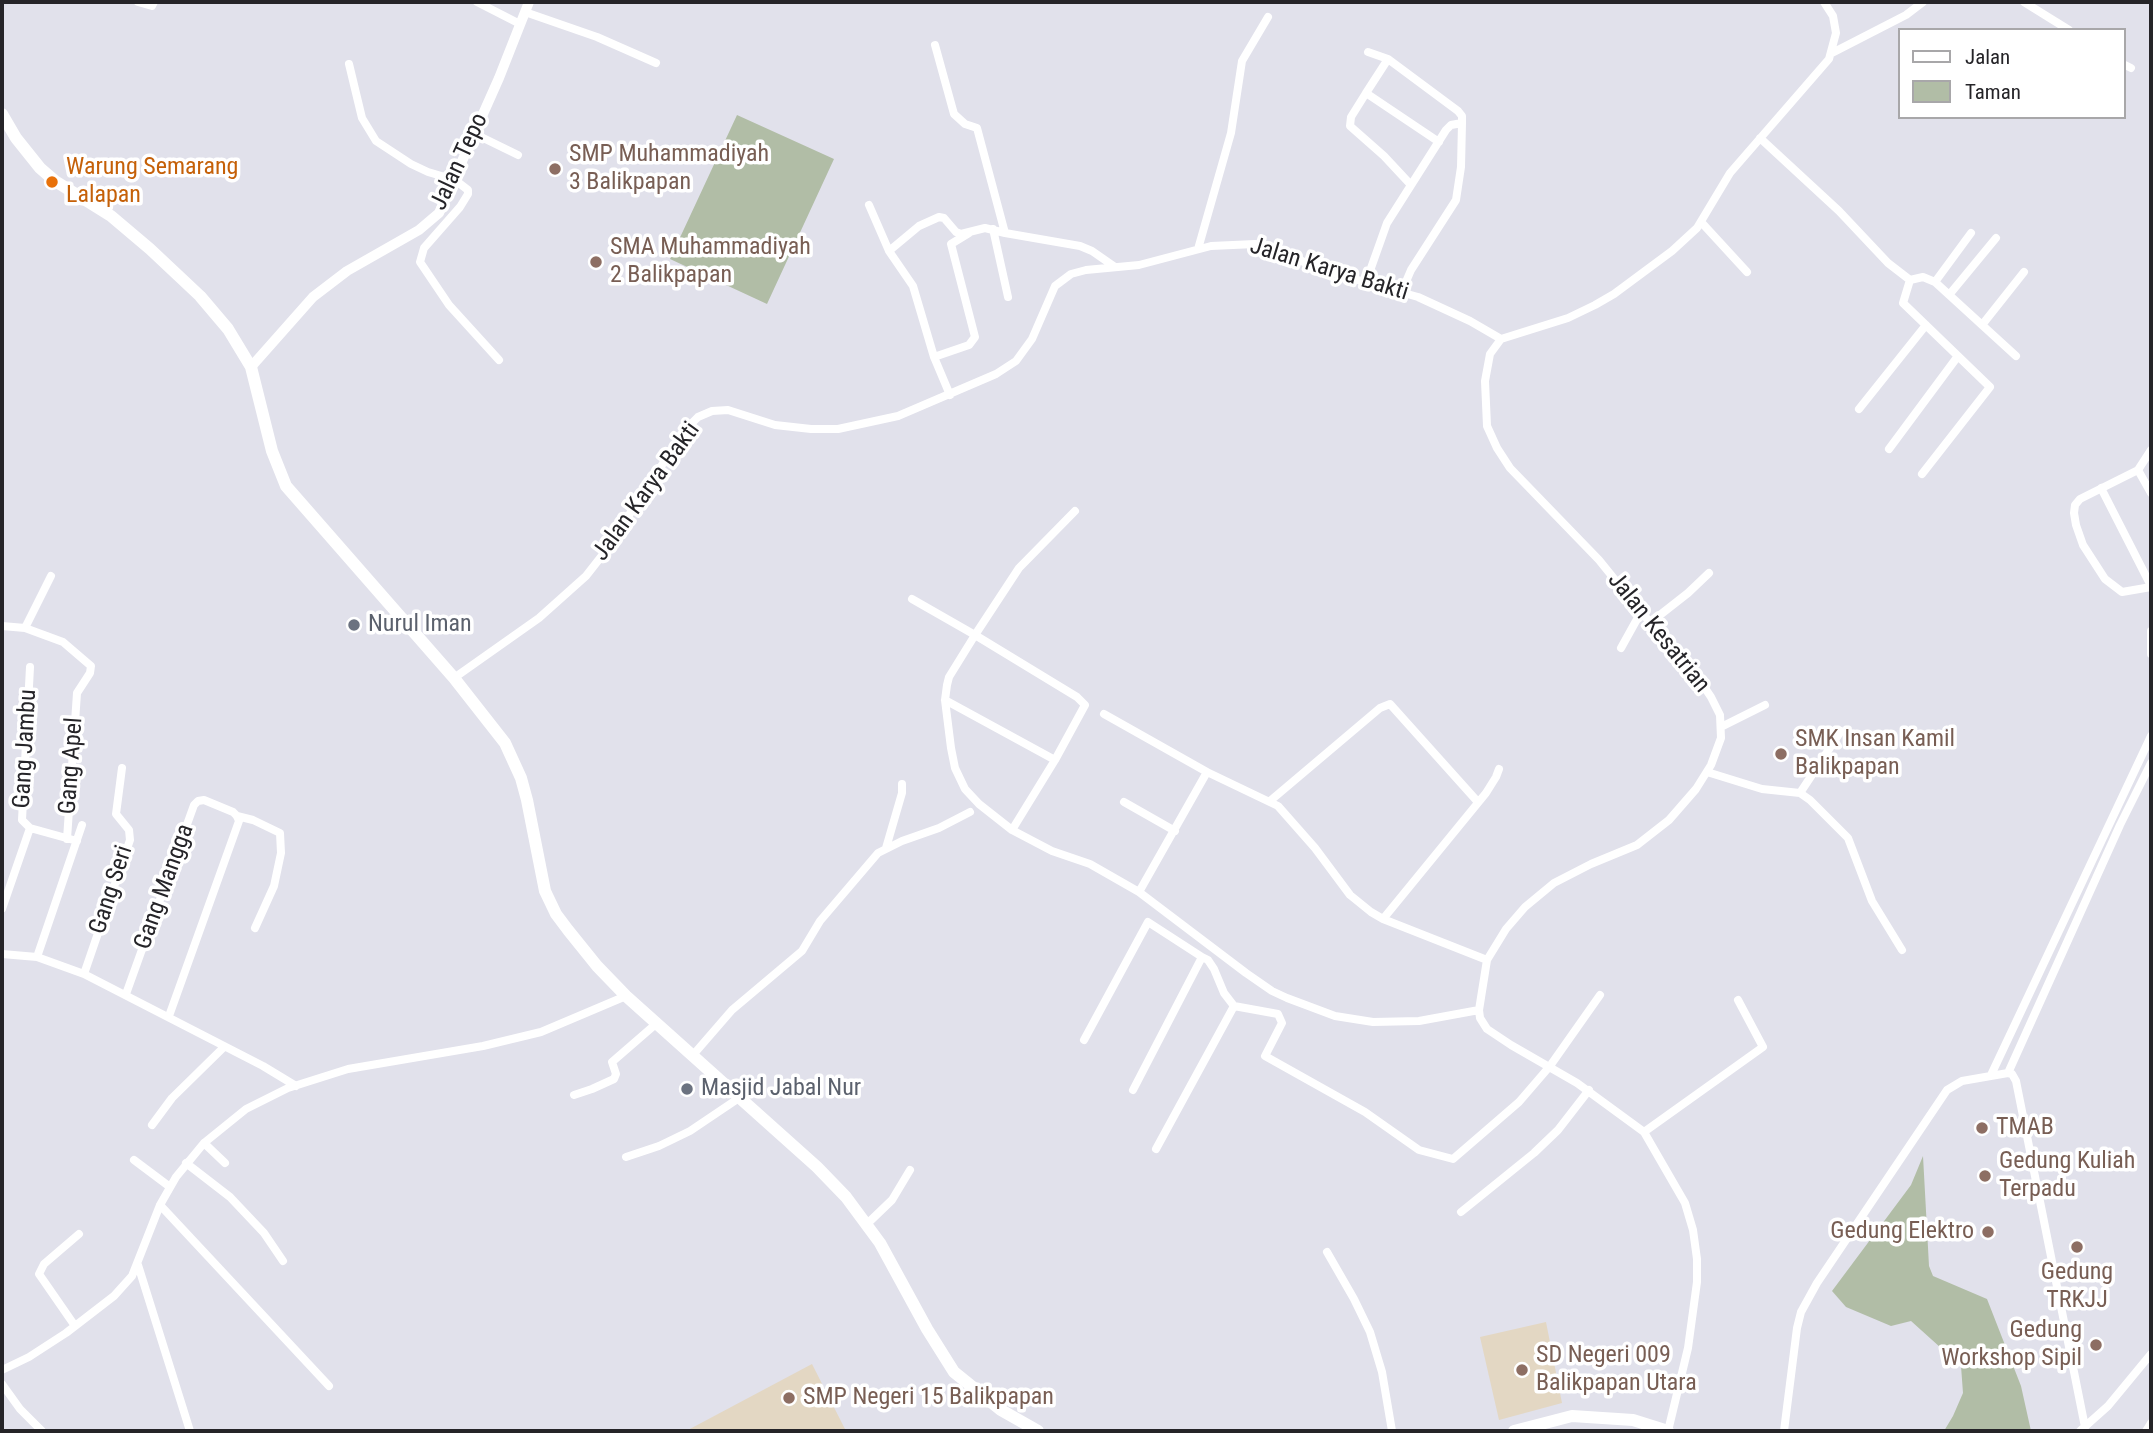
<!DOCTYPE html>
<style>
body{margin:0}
#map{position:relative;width:2153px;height:1433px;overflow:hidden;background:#e1e1eb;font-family:"Roboto Condensed",sans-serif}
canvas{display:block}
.frame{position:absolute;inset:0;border:4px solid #252428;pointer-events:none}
.legend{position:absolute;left:1898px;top:28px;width:228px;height:91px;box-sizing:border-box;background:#fff;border:2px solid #a8a7a9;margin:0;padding:9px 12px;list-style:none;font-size:21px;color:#252428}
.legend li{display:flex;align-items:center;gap:14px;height:35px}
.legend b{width:35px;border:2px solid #a8a7a9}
</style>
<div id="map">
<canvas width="2153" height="1433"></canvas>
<div class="frame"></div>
<ul class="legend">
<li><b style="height:9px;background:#fff"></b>Jalan</li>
<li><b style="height:19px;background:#b1bda6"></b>Taman</li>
</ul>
</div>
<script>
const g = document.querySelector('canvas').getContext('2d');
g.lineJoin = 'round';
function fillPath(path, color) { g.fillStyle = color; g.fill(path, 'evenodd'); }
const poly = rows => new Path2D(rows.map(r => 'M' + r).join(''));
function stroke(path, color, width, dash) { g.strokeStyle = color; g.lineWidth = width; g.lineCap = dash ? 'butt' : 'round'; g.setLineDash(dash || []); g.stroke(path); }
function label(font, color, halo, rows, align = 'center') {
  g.font = font + ' "Roboto Condensed",sans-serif'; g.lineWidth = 7; g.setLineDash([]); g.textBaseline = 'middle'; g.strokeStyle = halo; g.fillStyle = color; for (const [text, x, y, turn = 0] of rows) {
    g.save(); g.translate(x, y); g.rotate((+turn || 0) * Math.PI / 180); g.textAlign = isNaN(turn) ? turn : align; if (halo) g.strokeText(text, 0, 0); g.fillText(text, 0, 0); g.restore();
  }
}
fillPath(poly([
 [1546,1322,1562,1403,1499,1420,1480,1337],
 [812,1364,846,1431,686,1431]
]), '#e3d7c3');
fillPath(poly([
 [737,115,834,159,767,304,670,259],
 [1923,1156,1929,1266,1933,1276,1987,1299,2021,1386,2031,1431,1944,1431,1953,1416,1963,1393,1961,1366,1911,1321,1891,1326,1846,1307,1832,1291,1911,1185]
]), '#b1bda6');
stroke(poly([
 [138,2,152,6,154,2],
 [477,2,520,24],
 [2024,2,2069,30],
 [525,12,597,37,656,63],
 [935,45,954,114,965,124,977,128,1005,233,1080,246,1092,251,1115,267],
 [1368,52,1388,59,1458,111,1462,116,1462,123],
 [1832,53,1906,15,1923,2],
 [1388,59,1366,93,1439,142],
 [349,64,362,118,376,141,411,164,428,172,455,180,468,190,468,194,460,207,424,248,420,262,449,305,499,360],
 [2123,64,2131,68],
 [1366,93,1351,117,1350,126,1384,156,1411,185],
 [475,134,518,155],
 [1760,138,1839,211,1888,263,1910,280,1903,303,1990,387,1922,474],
 [869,205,889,251,919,226,939,217,944,218,956,232,961,234,985,228,1005,233],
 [1702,223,1747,272],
 [993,229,1008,297],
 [1198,249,1231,133,1242,61,1268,17],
 [889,251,913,286,934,357],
 [1910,280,1923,277,1935,282,2016,356],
 [1366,282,1387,223,1446,130,1451,125,1462,123,1461,167,1456,200,1411,270,1402,291],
 [1935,282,1971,233],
 [1949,295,1996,238],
 [1982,325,2024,272],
 [950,395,934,357,969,345,975,337,951,244,969,233],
 [1859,409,1926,325],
 [1889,449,1958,356],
 [2151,450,2138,470,2080,499,2075,505,2074,513,2076,525,2083,545,2105,579,2122,592,2151,587],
 [2138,470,2151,493],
 [2101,488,2151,586],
 [912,599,975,635,1019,568,1075,511],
 [1651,622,1688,593,1709,573],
 [2,626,25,628,63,642,91,666,90,673,77,693,67,839],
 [25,628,51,576],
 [2151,631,2151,654],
 [1621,648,1641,612],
 [30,667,22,820,30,828,77,841],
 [454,678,539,618,586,576,604,553,685,430,698,417,712,411,728,410,775,425,811,429,838,429,898,416,996,374,1016,361,1032,339,1055,286,1071,274,1086,270,1139,265,1211,246,1255,244,1276,249,1319,269,1418,297,1470,321,1501,339],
 [945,700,1055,760],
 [1104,714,1207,772,1278,806,1315,848,1350,895,1371,912,1383,919,1487,960],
 [1721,727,1765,705],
 [1707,772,1762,789,1800,793,1841,731],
 [1800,793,1810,800,1848,838,1872,901,1902,950],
 [1270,801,1380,708,1390,704,1477,801],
 [1124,802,1175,831],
 [237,816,253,820,280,833,281,853,274,886,255,928],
 [1012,830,1055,760,1085,705,1077,697,975,635,949,677,947,685,945,700,951,748,955,768,965,789,979,804,1012,830,1052,851,1090,864,1139,892,1246,973,1272,991,1287,998,1335,1016,1373,1022,1419,1021,1479,1010],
 [886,848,902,793,902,784],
 [1139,892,1207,772],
 [2,909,30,828],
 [1383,919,1486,793,1496,777,1499,769],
 [2,954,37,957,84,974,263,1066,296,1086],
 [37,957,82,825],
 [84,974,130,840,129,830,116,814,122,768],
 [126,994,194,805,198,801,204,800,233,812,237,816,239,821,169,1016],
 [1084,1040,1148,922,1202,957],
 [693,1055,732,1010,802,951,820,921,878,853,902,841,939,828,970,812],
 [2008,1073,2120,825,2151,763],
 [1991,1075,2151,736],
 [1133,1090,1202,957,1208,960,1214,969,1224,993,1234,1006,1278,1014,1282,1023,1265,1056,1365,1112,1419,1150,1453,1159,1519,1102,1550,1066,1600,995],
 [574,1095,592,1089,614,1079,616,1074,612,1062,657,1023],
 [152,1125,172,1098,224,1047],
 [1644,1132,1763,1047,1738,1000],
 [204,1143,225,1163],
 [1156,1149,1234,1006],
 [626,1157,659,1146,690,1131,739,1098],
 [134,1160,170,1187],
 [186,1163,230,1197,264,1233,283,1261],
 [160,1205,329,1386],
 [1461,1212,1534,1153,1558,1130,1589,1090],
 [867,1224,892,1200,910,1170],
 [1327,1252,1354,1299,1370,1332,1382,1372,1392,1431],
 [138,1265,190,1431],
 [75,1326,39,1274,44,1264,79,1234],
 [2,1370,29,1357,66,1333,114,1296,132,1276,160,1205,176,1177,204,1143,246,1109,288,1088,348,1069,483,1046,541,1032,626,996],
 [2,1384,20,1409,42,1431],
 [1668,1431,1688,1348,1697,1282,1697,1259,1693,1230,1685,1203,1644,1132,1577,1083,1511,1045,1487,1029,1480,1018,1479,1010,1487,960,1506,929,1525,907,1554,883,1591,864,1637,845,1669,820,1696,789,1711,765,1721,738,1720,715,1711,697,1692,669,1641,612,1599,560,1510,468,1497,448,1487,426,1485,381,1490,354,1501,339,1568,318,1595,305,1614,294,1672,251,1697,228,1730,173,1829,59,1836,33,1833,16,1824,2],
 [1784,1431,1797,1328,1801,1312,1817,1283,1947,1090,1962,1081,2008,1073,2012,1074,2016,1081,2085,1427],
 [2080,1431,2108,1406,2151,1354],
 [2146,1431,2151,1423]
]), '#fff', 8);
stroke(poly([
 [251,367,313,297,347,271,419,230,439,213,499,78,529,2]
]), '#fff', 10);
stroke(poly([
 [2,114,16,138,40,168,55,181,111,216,150,249,200,296,228,329,251,367,272,451,286,486,454,678,505,743,521,778,527,800,545,891,556,914,568,930,597,966,626,996,817,1167,846,1197,880,1243,927,1329,954,1372,1001,1410,1038,1431],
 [1514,1431,1572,1416,1633,1420,1668,1431]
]), '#fff', 12);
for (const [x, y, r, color] of [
 [555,169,7,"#8d6e63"],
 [52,182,7,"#e8710a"],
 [596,262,7,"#8d6e63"],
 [354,625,7,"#6b7280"],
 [1781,754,7,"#8d6e63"],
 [687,1089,7,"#6b7280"],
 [1982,1128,7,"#8d6e63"],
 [1985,1176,7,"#8d6e63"],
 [1988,1232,7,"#8d6e63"],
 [2077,1247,7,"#8d6e63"],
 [2096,1345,7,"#8d6e63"],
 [1522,1370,7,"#8d6e63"],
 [789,1398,7,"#8d6e63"]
]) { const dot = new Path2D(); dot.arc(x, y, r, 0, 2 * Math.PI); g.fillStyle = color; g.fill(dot); stroke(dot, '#fff', 2.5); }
label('24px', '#785e54', '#fff', [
 ["SMP Muhammadiyah",569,155],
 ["3 Balikpapan",569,183],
 ["SMA Muhammadiyah",610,248],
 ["2 Balikpapan",610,276],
 ["SMK Insan Kamil",1795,740],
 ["Balikpapan",1795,768],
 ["TMAB",1996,1128],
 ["Gedung Kuliah",1999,1162],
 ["Terpadu",1999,1190],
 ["Gedung Elektro",1974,1232,"right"],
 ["Gedung",2077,1273,"center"],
 ["TRKJJ",2077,1301,"center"],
 ["Gedung",2082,1331,"right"],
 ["Workshop Sipil",2082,1359,"right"],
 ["SD Negeri 009",1536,1356],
 ["Balikpapan Utara",1536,1384],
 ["SMP Negeri 15 Balikpapan",803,1398]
], 'left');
label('24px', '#252428', '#fff', [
 ["Jalan Tepo",460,162,-65],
 ["Jalan Karya Bakti",1329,270,17],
 ["Jalan Karya Bakti",647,492,-54],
 ["Jalan Kesatrian",1658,633,51],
 ["Gang Jambu",26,749,-87],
 ["Gang Apel",72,766,-86],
 ["Gang Mangga",165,887,-70],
 ["Gang Seri",112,890,-72]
]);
label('24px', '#c56008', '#fff', [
 ["Warung Semarang",66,168],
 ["Lalapan",66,196]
], 'left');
label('24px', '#5b616d', '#fff', [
 ["Nurul Iman",368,625],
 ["Masjid Jabal Nur",701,1089]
], 'left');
</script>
